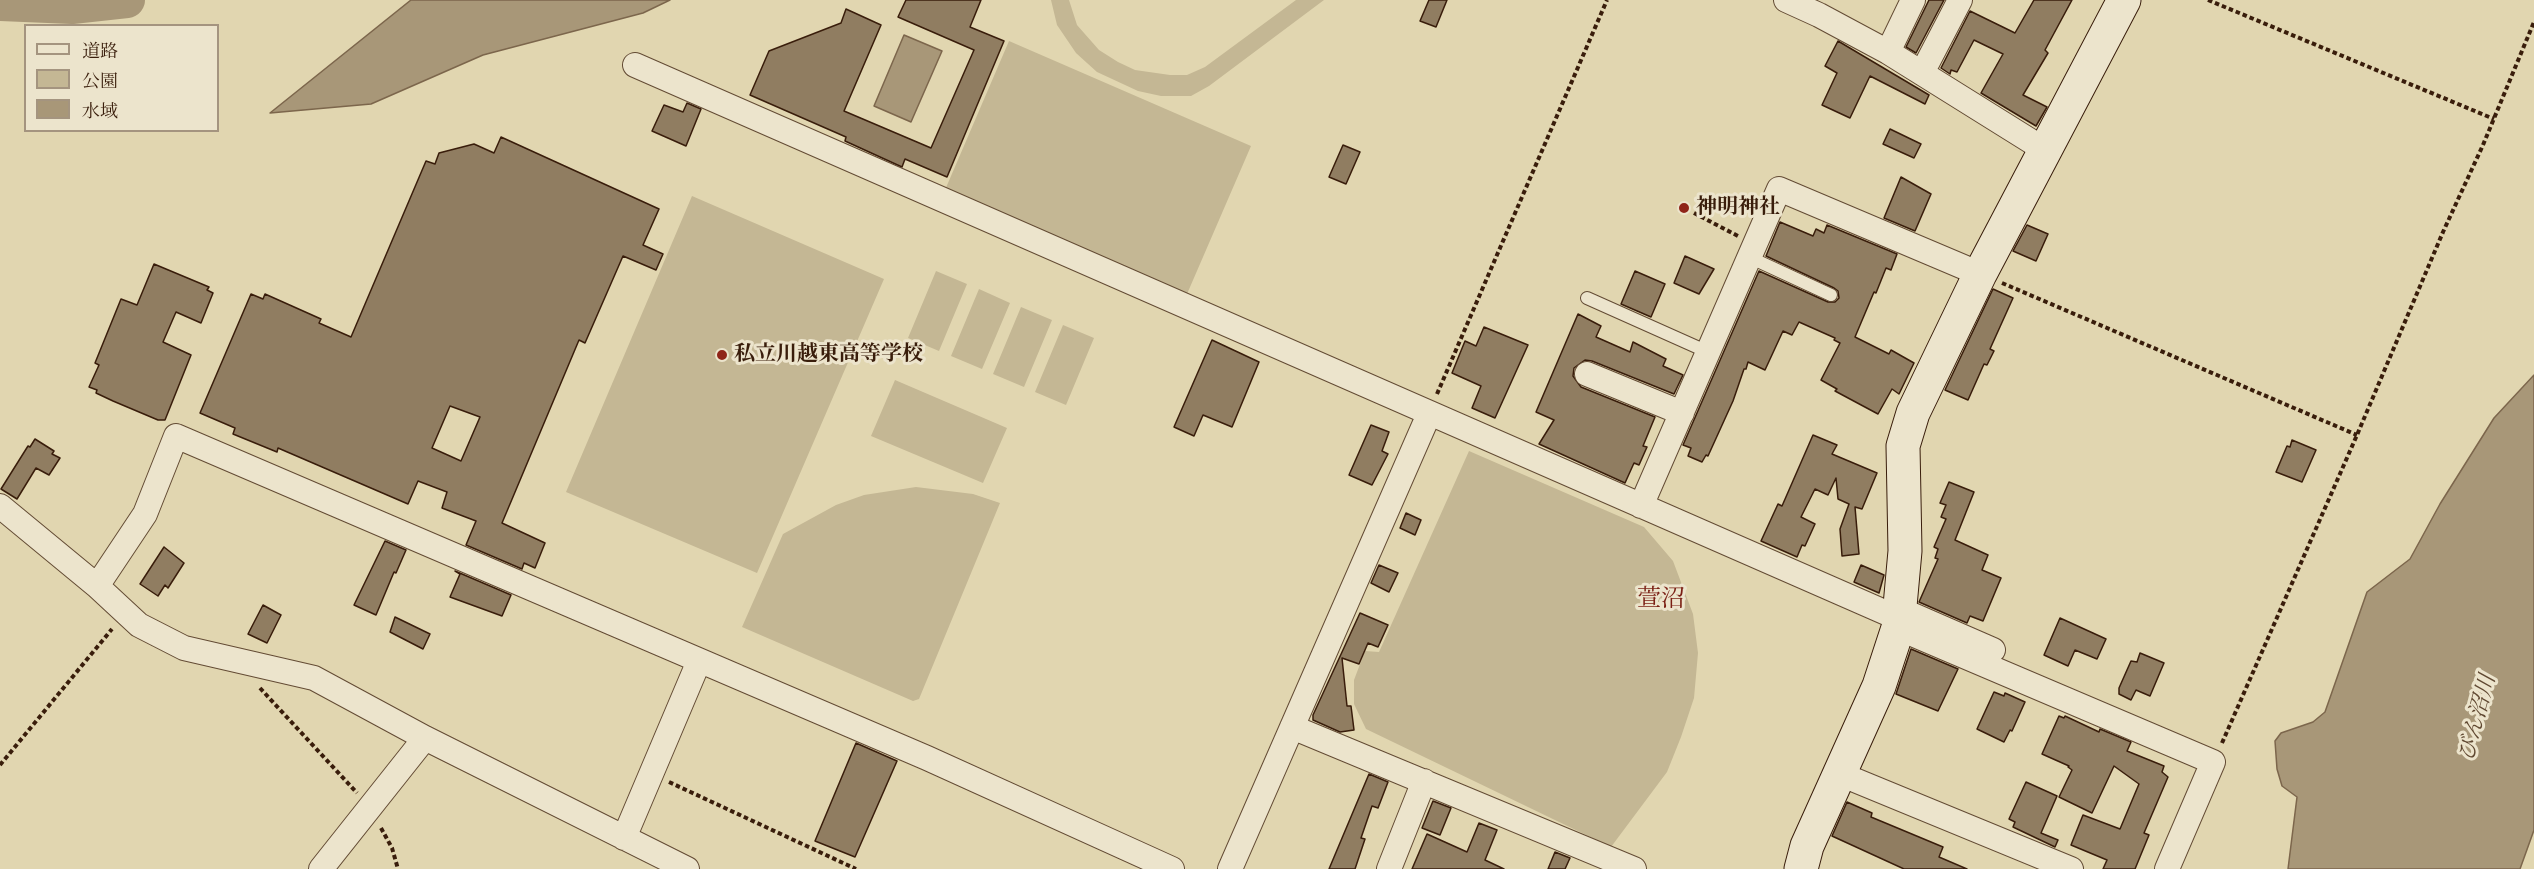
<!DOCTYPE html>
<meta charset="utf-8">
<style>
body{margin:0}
#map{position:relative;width:2534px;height:869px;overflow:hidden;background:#e1d6b0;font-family:"IM FELL Great Primer","Noto Serif JP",serif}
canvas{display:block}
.legend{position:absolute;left:24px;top:24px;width:195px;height:108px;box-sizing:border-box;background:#ece4cc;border:2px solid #a4947f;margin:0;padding:8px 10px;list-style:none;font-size:18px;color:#391d0b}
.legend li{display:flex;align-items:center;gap:12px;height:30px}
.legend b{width:30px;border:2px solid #a4947f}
</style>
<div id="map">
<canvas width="2534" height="869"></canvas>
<ul class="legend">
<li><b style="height:8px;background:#ece4cc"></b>道路</li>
<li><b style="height:16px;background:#c4b794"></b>公園</li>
<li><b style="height:16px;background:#a89778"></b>水域</li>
</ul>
</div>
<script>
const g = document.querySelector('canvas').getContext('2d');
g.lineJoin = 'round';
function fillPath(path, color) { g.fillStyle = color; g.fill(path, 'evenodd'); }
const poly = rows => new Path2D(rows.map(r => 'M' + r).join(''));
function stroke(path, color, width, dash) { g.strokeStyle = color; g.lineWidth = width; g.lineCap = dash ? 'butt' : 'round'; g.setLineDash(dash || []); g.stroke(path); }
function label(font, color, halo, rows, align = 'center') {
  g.font = font + ' "IM FELL Great Primer","Noto Serif JP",serif'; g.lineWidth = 6; g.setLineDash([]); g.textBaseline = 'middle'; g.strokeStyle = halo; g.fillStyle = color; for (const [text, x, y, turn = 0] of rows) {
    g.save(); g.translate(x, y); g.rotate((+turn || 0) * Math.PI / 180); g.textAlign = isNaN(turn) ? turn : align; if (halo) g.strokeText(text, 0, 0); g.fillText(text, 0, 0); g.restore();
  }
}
fillPath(poly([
 [1051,0,1069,0,1077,25,1099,50,1118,62,1135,70,1170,75,1187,75,1205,67,1296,0,1324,0,1209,86,1191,96,1161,96,1138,91,1097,72,1087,63,1076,53,1057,25],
 [1009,41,1251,146,1187,294,945,190],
 [692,196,884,279,757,573,566,492],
 [936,271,967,284,939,351,908,338],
 [979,289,1010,303,982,369,951,356],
 [1021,307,1052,320,1024,387,993,374],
 [1063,325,1094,338,1066,405,1035,392],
 [895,380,1007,428,983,483,871,436],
 [1469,451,1644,527,1673,561,1693,614,1698,653,1694,698,1681,737,1667,772,1611,847,1366,729,1354,704,1354,680,1365,651,1379,652],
 [916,487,973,494,1000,503,919,699,913,701,742,627,783,534,836,505,864,495]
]), '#c4b794');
const water = poly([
 [411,0,670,0,643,13,483,55,371,104,270,113,411,0],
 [904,35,942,51,911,122,874,106,904,35],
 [2534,375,2534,830,2520,869,2288,869,2297,797,2282,786,2277,769,2275,741,2281,733,2313,722,2325,712,2367,592,2410,559,2440,504,2494,418,2534,375]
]);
fillPath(water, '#a89778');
stroke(water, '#7c664c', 1.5);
stroke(poly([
 [0,3,72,6,127,0]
]), '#a89778', 36);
const building = poly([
 [906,0,981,0,970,27,1004,41,947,177,905,159,902,167,845,141,846,137,750,95,769,51,841,23,846,9,881,25,844,111,931,148,974,50,898,17,906,0],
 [1429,0,1447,0,1436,27,1420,21,1429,0],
 [1929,0,1944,0,1916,53,1906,47,1929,0],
 [2034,0,2072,0,2045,50,2048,53,2023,95,2047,107,2036,126,1981,93,2003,54,1974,40,1957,72,1951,70,1950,74,1941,68,1970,11,2015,33,2034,0],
 [1838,41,1929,95,1925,104,1870,76,1850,118,1822,105,1837,73,1825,66,1838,41],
 [687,103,701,109,686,146,652,131,664,105,683,112,687,103],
 [1890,129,1921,144,1914,158,1883,144,1890,129],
 [501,137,659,209,643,245,663,254,656,270,623,256,585,343,579,340,502,523,545,543,535,568,524,563,522,569,466,545,476,521,442,508,447,492,418,481,408,504,278,448,277,452,233,434,235,428,200,413,251,294,263,299,265,294,321,319,319,323,351,337,426,161,435,164,439,153,474,144,494,153,501,137],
 [450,406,480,417,461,461,432,448,450,406],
 [1343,145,1360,152,1346,184,1329,177,1343,145],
 [1901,177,1931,194,1915,231,1884,218,1901,177],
 [1780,222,1813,236,1816,229,1824,233,1827,225,1897,254,1891,270,1886,268,1876,293,1874,292,1855,337,1889,354,1891,350,1914,363,1899,394,1892,389,1878,414,1835,391,1837,389,1821,380,1840,343,1834,340,1835,338,1799,322,1792,335,1783,331,1765,370,1748,362,1746,369,1744,369,1733,401,1708,456,1706,455,1702,462,1688,456,1691,448,1683,445,1759,271,1828,302,1835,302,1839,298,1838,291,1834,288,1766,256,1780,222],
 [2027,225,2048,234,2036,261,2013,251,2027,225],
 [1685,256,1714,269,1699,294,1674,283,1685,256],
 [154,264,209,287,207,290,213,293,201,323,176,312,163,342,191,355,165,420,158,420,113,401,96,393,97,390,89,387,99,365,95,363,121,299,137,305,154,264],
 [1635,271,1665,284,1651,317,1621,304,1635,271],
 [1993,289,2013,298,1990,349,1994,351,1987,365,1984,364,1968,400,1945,390,1993,289],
 [1578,314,1601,326,1596,337,1630,352,1633,342,1666,359,1663,366,1683,375,1674,394,1592,361,1585,360,1574,368,1573,376,1581,387,1655,417,1643,446,1647,447,1639,465,1634,463,1625,483,1539,444,1554,420,1536,412,1578,314],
 [1484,327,1528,345,1495,418,1472,408,1481,386,1452,373,1465,341,1476,346,1484,327],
 [1212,340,1259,362,1232,427,1203,415,1194,436,1174,427,1212,340],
 [1371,425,1389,432,1382,451,1388,454,1372,485,1349,475,1371,425],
 [1813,435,1837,445,1832,454,1877,473,1862,509,1855,507,1859,554,1842,556,1840,529,1849,504,1838,499,1836,478,1828,495,1815,489,1801,517,1815,524,1805,546,1802,545,1797,557,1761,541,1778,504,1782,506,1813,435],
 [35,439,54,451,52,454,60,458,49,475,36,468,17,499,1,489,28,446,30,447,35,439],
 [2292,440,2316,450,2302,482,2276,472,2287,446,2290,447,2292,440],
 [1949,482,1974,492,1955,540,1988,555,1982,570,2001,578,1983,621,1970,616,1967,623,1919,602,1938,559,1935,558,1938,549,1934,547,1946,519,1941,517,1946,505,1940,503,1949,482],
 [1406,513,1421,520,1415,535,1400,528,1406,513],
 [385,541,406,550,396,573,394,572,376,615,354,605,385,541],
 [164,547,184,563,168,588,165,585,158,596,140,584,164,547],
 [1379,565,1398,573,1389,592,1371,583,1379,565],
 [1861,565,1884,575,1879,593,1854,582,1861,565],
 [455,571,511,595,502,616,450,597,460,574,455,571],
 [263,605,281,615,267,643,248,634,263,605],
 [1360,613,1388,625,1378,647,1368,643,1359,664,1342,658,1347,706,1351,706,1354,730,1340,732,1313,720,1313,715,1360,613],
 [395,617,430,634,423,649,390,632,395,617],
 [2060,618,2106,639,2097,659,2075,650,2068,666,2044,655,2060,618],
 [1911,649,1958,669,1938,711,1896,694,1911,649],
 [2140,653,2164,663,2150,696,2136,690,2131,700,2119,694,2119,688,2131,661,2137,662,2140,653],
 [1994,692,2004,696,2005,693,2025,702,2012,731,2010,730,2004,742,1977,729,1994,692],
 [2059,716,2064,718,2065,716,2099,732,2100,729,2131,742,2127,751,2164,766,2162,772,2168,777,2144,833,2149,835,2135,869,2103,869,2107,860,2071,845,2083,815,2120,829,2139,784,2114,766,2092,813,2059,797,2072,770,2068,767,2069,766,2042,754,2059,716],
 [856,743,897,761,855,857,815,841,856,743],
 [1369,774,1388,782,1378,808,1372,806,1361,838,1365,839,1355,869,1329,869,1369,774],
 [2026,782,2057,796,2041,833,2058,840,2055,847,2013,827,2015,822,2009,819,2026,782],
 [1433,801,1451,808,1440,835,1422,828,1433,801],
 [1847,802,1872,813,1871,817,1943,847,1939,857,1967,869,1904,869,1832,836,1847,802],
 [1479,823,1497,830,1485,860,1504,869,1412,869,1427,834,1467,852,1479,823],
 [1555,852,1570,858,1565,869,1548,869,1555,852]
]);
fillPath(building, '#907d61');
stroke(building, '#391d0b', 1.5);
const lane = poly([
 [1749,257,1831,295],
 [1587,298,1708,352]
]);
const street = poly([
 [1786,0,1819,15,1888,52,2045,150],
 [1888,52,1913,0],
 [635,65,1898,618],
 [1922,73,1960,0],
 [1587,374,1682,413],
 [0,506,97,586,139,625,184,648,314,678,425,738,687,869],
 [1641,506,1779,189,1980,274],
 [97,586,145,514,176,436,927,758,1172,869],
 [1899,609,1993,650],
 [1898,628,2213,762,2167,869],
 [1292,727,1634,869],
 [1840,774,2071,869],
 [624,838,699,661],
 [321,869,425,738],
 [1230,869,1429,414],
 [1389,869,1424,781]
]);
const secondary = poly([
 [1801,869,1807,846,1879,686,1898,628,1905,551,1903,446,1913,413,1980,274,2124,0]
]);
stroke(lane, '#634b34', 14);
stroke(street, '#634b34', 26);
stroke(secondary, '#391d0b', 35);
stroke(poly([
 [2208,0,2494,119],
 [1694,213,1738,236],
 [2002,283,2357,435],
 [1437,394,1607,0],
 [260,688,357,793],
 [2222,743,2357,435,2443,232,2483,145,2534,22],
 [0,765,112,629],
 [669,782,856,869],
 [381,828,392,848,398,869]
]), '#391d0b', 4, [4.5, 3]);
stroke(lane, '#ece4cc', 12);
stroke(street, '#ece4cc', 24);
stroke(secondary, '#ece4cc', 33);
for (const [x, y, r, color] of [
 [1684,208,6,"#8f2418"],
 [722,355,6,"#8f2418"]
]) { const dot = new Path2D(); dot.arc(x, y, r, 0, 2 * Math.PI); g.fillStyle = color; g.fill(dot); stroke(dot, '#ece4cc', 2); }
label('bold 21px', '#391d0b', '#ece4cc', [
 ["神明神社",1696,208],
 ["私立川越東高等学校",734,355]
], 'left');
label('italic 22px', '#604831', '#ece4cc', [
 ["びん沼川",2478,718,-75]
]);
label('24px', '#7a1f14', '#ece4cc', [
 ["萱沼",1661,600]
]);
</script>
